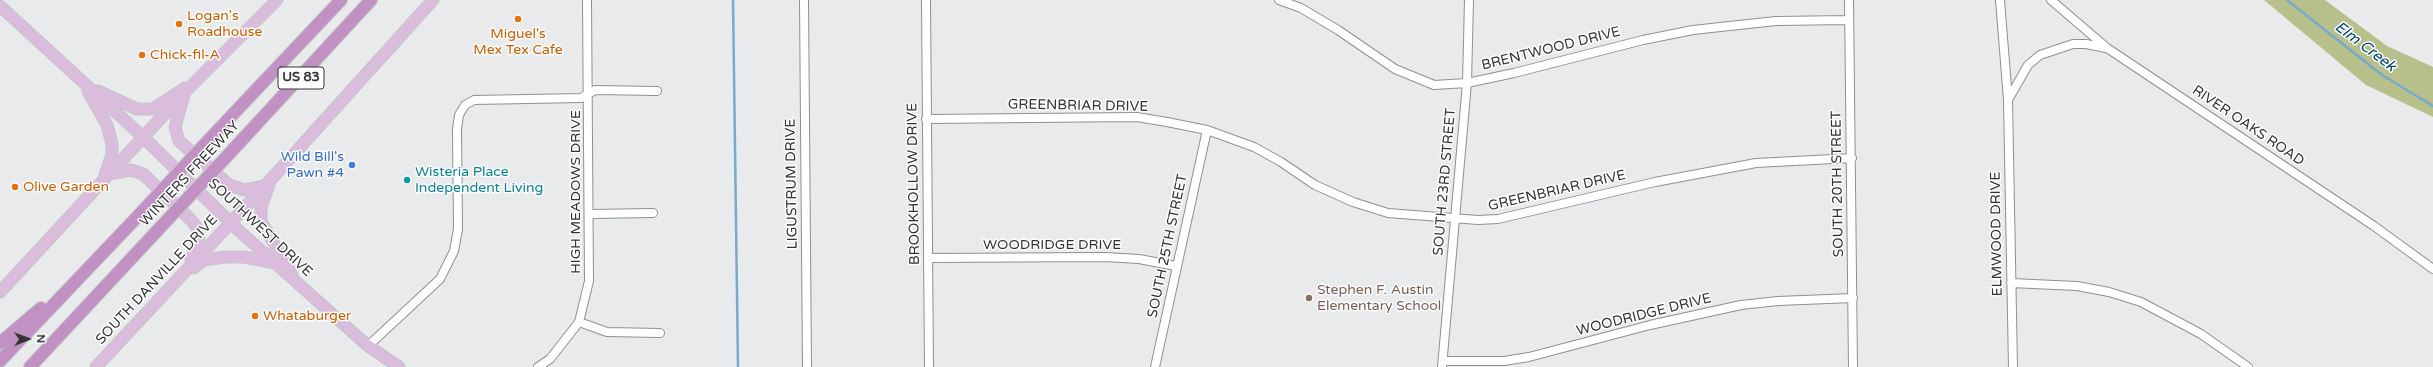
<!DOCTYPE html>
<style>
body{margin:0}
#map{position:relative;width:2433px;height:367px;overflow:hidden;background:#e8eaec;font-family:"Varela Round",sans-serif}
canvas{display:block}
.north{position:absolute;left:8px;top:319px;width:40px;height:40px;-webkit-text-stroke:3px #fff;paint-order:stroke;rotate:89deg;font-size:11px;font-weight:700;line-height:16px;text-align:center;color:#323233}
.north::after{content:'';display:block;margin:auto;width:14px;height:18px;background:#323233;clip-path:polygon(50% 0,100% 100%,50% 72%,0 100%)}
</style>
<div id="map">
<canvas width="2433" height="367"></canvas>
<div class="north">N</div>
</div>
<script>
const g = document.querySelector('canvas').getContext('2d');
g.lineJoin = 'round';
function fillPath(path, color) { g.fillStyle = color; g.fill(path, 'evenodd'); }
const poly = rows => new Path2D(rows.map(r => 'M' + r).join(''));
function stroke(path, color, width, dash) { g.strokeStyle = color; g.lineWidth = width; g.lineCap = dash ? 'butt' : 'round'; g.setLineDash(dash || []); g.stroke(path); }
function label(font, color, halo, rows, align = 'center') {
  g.font = font + ' "Varela Round",sans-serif'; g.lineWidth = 3; g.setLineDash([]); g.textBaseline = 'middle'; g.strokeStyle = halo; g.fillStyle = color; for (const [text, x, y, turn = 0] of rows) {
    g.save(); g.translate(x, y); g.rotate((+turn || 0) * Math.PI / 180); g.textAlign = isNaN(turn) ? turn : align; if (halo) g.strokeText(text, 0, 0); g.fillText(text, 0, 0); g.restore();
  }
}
fillPath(poly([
 [2264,0,2325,0,2387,46,2433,67,2433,117,2366,85]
]), '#b7bf8a');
stroke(poly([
 [733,0,738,367],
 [2287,0,2382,75,2433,106]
]), '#77aacd', 2.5);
const minor = poly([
 [804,0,807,367],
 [926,0,929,367],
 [1279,0,1301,8,1338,30,1395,69,1434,85,1467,83,1514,73,1643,40,1693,30,1776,21,1849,20],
 [1849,0,1853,367],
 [2000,0,2008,100],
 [2051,0,2107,48,2374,226,2433,269],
 [926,119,1137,117,1167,122,1207,130,1254,147,1281,162,1315,185,1353,202,1388,213,1478,220,1498,219,1655,182,1756,163,1852,158],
 [590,214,653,213],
 [928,258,1105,257,1139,259,1176,266],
 [2011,283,2077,286,2109,292,2141,302,2201,334,2248,367],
 [579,322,607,332,660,333],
 [368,346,440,279,454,251,458,229,457,129,459,115,465,105,474,100,581,98,595,90,657,91],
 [1443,361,1504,361,1529,357,1650,325,1741,305,1778,301,1853,298],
 [538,367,550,359,579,322,589,281,587,0],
 [1155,367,1207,130],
 [1442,367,1467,83,1469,0],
 [2013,367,2008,100,2028,65,2040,55,2073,44,2086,44,2106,48]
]);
const major = poly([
 [0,6,143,137,237,229,368,346,399,367],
 [88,91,107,125,112,144,112,154,105,175],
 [98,91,137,109,153,109,185,88],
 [184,95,175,127,179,141,229,185,244,190,265,186],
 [109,174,131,170,143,174,191,220,198,229,199,238,191,259],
 [269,185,261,207,261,221,292,275],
 [194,268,204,260,225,257,244,257,275,263],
 [0,292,184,93,277,0],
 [96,367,265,186,433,0]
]);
const highway = poly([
 [203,146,341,0],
 [229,154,371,0],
 [0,343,41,308],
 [0,361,138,216],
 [30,367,156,232]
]);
stroke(minor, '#8f9092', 10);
stroke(major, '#c6c6c6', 13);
stroke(highway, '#c6c6c6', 14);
stroke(minor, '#fff', 8);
stroke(major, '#dabddc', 11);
stroke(highway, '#c291c4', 12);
const highwayBridge = poly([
 [138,216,203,146],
 [156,232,229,154]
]);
stroke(highwayBridge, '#c6c6c6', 14, []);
stroke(highwayBridge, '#c291c4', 12);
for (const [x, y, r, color] of [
 [518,19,4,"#e8710a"],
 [179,24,4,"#e8710a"],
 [142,55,4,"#e8710a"],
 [352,165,4,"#3f7fe0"],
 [407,180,4,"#0f9aa8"],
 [15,187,4,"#e8710a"],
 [1309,298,4,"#8d6e63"],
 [255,316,4,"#e8710a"]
]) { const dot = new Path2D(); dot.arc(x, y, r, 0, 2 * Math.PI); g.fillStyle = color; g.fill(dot); stroke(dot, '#fff', 1.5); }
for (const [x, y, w] of [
 [301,78,46]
]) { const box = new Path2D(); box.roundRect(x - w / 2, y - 11, w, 22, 3); g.fillStyle = '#fff'; g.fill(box); stroke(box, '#323233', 1); }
label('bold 13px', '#323233', null, [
 ["US 83",301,78]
]);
label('14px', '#c56008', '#fff', [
 ["Logan's",187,16],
 ["Roadhouse",187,32],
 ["Miguel's",518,34,"center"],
 ["Mex Tex Cafe",518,50,"center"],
 ["Chick-fil-A",150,55],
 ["Olive Garden",23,187],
 ["Whataburger",263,316]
], 'left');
label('14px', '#323233', '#fff', [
 ["BRENTWOOD DRIVE",1551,49,-14],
 ["GREENBRIAR DRIVE",1078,106,1],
 ["RIVER OAKS ROAD",2248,126,34],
 ["WINTERS FREEWAY",190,174,-47],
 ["SOUTH 23RD STREET",1445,182,-85],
 ["LIGUSTRUM DRIVE",792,184,-91],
 ["BROOKHOLLOW DRIVE",914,184,-91],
 ["SOUTH 20TH STREET",1838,184,-91],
 ["GREENBRIAR DRIVE",1557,191,-13],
 ["HIGH MEADOWS DRIVE",576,192,-90],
 ["SOUTHWEST DRIVE",260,228,43],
 ["ELMWOOD DRIVE",1997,234,-91],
 ["WOODRIDGE DRIVE",1052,245],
 ["SOUTH 25TH STREET",1168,246,-78],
 ["SOUTH DANVILLE DRIVE",157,280,-47],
 ["WOODRIDGE DRIVE",1644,315,-14]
]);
label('14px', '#366cbe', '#fff', [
 ["Wild Bill's",344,157],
 ["Pawn #4",344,173]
], 'right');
label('14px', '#0d838f', '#fff', [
 ["Wisteria Place",415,172],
 ["Independent Living",415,188]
], 'left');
label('14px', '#785e54', '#fff', [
 ["Stephen F. Austin",1317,290],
 ["Elementary School",1317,306]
], 'left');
label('italic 15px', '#024668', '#fff', [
 ["Elm Creek",2365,47,37]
]);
</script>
